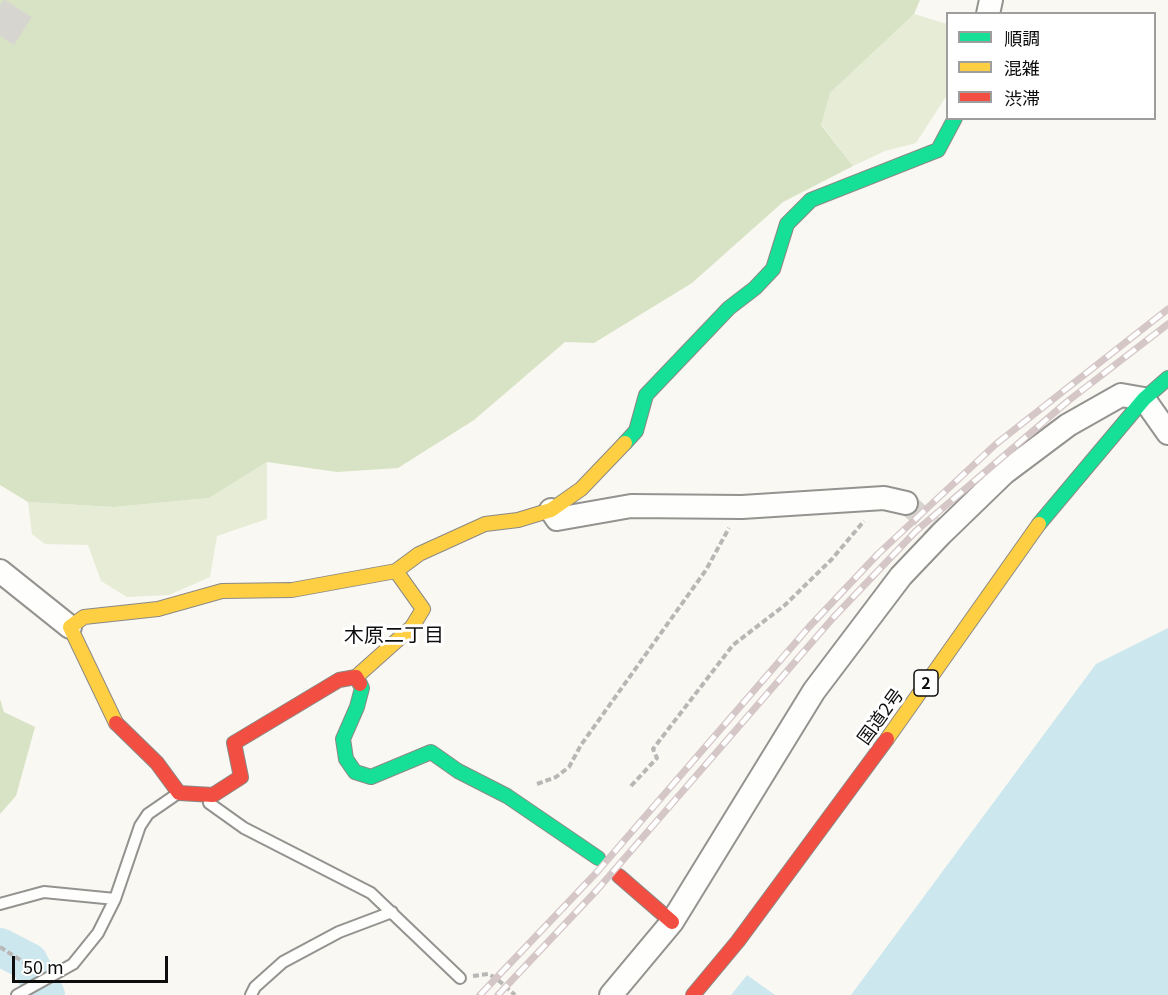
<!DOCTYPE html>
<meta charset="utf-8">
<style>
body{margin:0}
#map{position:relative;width:1168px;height:995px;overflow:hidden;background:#faf8f2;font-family:Georgia,"Noto Sans JP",serif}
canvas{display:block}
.legend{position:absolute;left:946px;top:12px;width:210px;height:108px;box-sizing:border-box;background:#fff;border:2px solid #9e9e9e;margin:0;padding:8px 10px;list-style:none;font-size:18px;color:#0d0d0d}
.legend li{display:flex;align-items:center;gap:12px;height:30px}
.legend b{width:30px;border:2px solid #9e9e9e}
.scale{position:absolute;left:12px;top:956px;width:156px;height:27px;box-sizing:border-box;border:3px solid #0d0d0d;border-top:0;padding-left:8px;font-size:18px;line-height:21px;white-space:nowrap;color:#0d0d0d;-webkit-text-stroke:4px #fff;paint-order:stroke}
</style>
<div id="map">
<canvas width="1168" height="995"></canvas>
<ul class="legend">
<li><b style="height:8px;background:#16e098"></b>順調</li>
<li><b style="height:8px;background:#ffcf43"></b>混雑</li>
<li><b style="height:8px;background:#f24e42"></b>渋滞</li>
</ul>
<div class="scale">50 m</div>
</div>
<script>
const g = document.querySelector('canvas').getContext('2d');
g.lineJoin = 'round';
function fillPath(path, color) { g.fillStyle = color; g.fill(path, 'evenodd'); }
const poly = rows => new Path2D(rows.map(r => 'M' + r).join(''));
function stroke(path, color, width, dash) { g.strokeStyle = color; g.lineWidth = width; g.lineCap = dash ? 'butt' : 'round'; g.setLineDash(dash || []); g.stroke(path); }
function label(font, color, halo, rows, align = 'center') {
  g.font = font + ' Georgia,"Noto Sans JP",serif'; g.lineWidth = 6; g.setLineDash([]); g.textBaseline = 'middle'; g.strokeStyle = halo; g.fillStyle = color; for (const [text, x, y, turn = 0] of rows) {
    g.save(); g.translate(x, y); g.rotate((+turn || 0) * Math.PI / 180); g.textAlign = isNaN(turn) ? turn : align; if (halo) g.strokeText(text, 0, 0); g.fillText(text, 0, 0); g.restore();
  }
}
fillPath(poly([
 [914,14,947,24,947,95,916,143,885,151,853,166,821,124,830,93],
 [267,462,267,519,217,536,210,577,169,595,127,597,101,581,88,545,45,544,32,534,28,502,114,507,209,498]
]), '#e6ecd5');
fillPath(poly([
 [0,0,920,0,914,14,830,93,821,125,853,166,783,202,692,283,594,343,565,342,474,420,398,468,337,472,267,462,209,498,114,507,28,502,0,485],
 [0,699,4,712,35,727,16,796,0,814]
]), '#d7e3c4');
fillPath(poly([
 [1168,628,1168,995,851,995,1096,664],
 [747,975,775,995,731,995]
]), '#cde7ef');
stroke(poly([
 [0,947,29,962,46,995]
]), '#cde7ef', 38);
stroke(poly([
 [906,503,941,534]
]), '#d6d5d0', 22, [22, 11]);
stroke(poly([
 [0,36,23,0]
]), '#d6d5d0', 33, [33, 16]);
const lane = poly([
 [209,803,244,828,371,893,460,978],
 [0,904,44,892,115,899],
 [17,995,73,964,98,933,115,899,140,826,148,814,177,794],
 [251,995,255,987,283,962,339,932,392,912]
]);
const street = poly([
 [988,14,991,0],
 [551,510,557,519,631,506,742,507,884,498,906,503],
 [0,571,70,627],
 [611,995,672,922,814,691,901,576,941,534,1004,473,1068,425,1121,395,1144,399,1168,433]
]);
const fast = poly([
 [625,443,636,431,646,395,729,308,755,288,773,269,787,224,811,200,938,150,955,118],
 [1039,524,1144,399,1168,378],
 [360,684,362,688,357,707,343,739,346,759,355,772,371,777,431,752,458,771,507,796,598,858]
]);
const slow = poly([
 [356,677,412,627,423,609,396,571,419,554,485,524,518,520,551,510,581,489,625,443],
 [116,723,70,627,84,617,158,609,222,591,292,590,396,571],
 [887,739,1039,524]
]);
const jam = poly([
 [116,723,157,763,179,793,213,795,241,777,234,743,339,680,356,677,360,684],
 [619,876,672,922],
 [693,995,738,941,887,739]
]);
stroke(lane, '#949390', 14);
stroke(street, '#949390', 26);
stroke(fast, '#8a8987', 16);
stroke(slow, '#8a8987', 16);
stroke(jam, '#8a8987', 16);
stroke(poly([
 [537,784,556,777,569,767,581,745,706,570,729,528],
 [631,786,657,758,653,749,733,645,785,605,832,559,864,521],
 [0,947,25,963,29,971],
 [473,976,488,974,496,978,515,995]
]), '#b8b7b6', 4, [6, 3]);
stroke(lane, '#fefefd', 10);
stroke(street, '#fefefd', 22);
stroke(fast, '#16e098', 14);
stroke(slow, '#ffcf43', 14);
stroke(jam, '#f24e42', 14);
const rail = poly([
 [480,995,597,872,809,627,878,554,996,444,1168,309],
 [498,995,597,890,833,618,916,531,1068,401,1168,324]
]);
stroke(rail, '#d5c7c8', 7);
stroke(rail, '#fff', 4.5, [14]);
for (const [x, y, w] of [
 [926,683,24]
]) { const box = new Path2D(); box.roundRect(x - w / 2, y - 13, w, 26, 4.5); g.fillStyle = '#fff'; g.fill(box); stroke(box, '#0d0d0d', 1.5); }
label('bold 16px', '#0d0d0d', null, [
 ["2",926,683]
]);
label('18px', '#0d0d0d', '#fff', [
 ["国道2号",880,716,-54]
]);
label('20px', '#0d0d0d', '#fff', [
 ["木原二丁目",394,634]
]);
</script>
